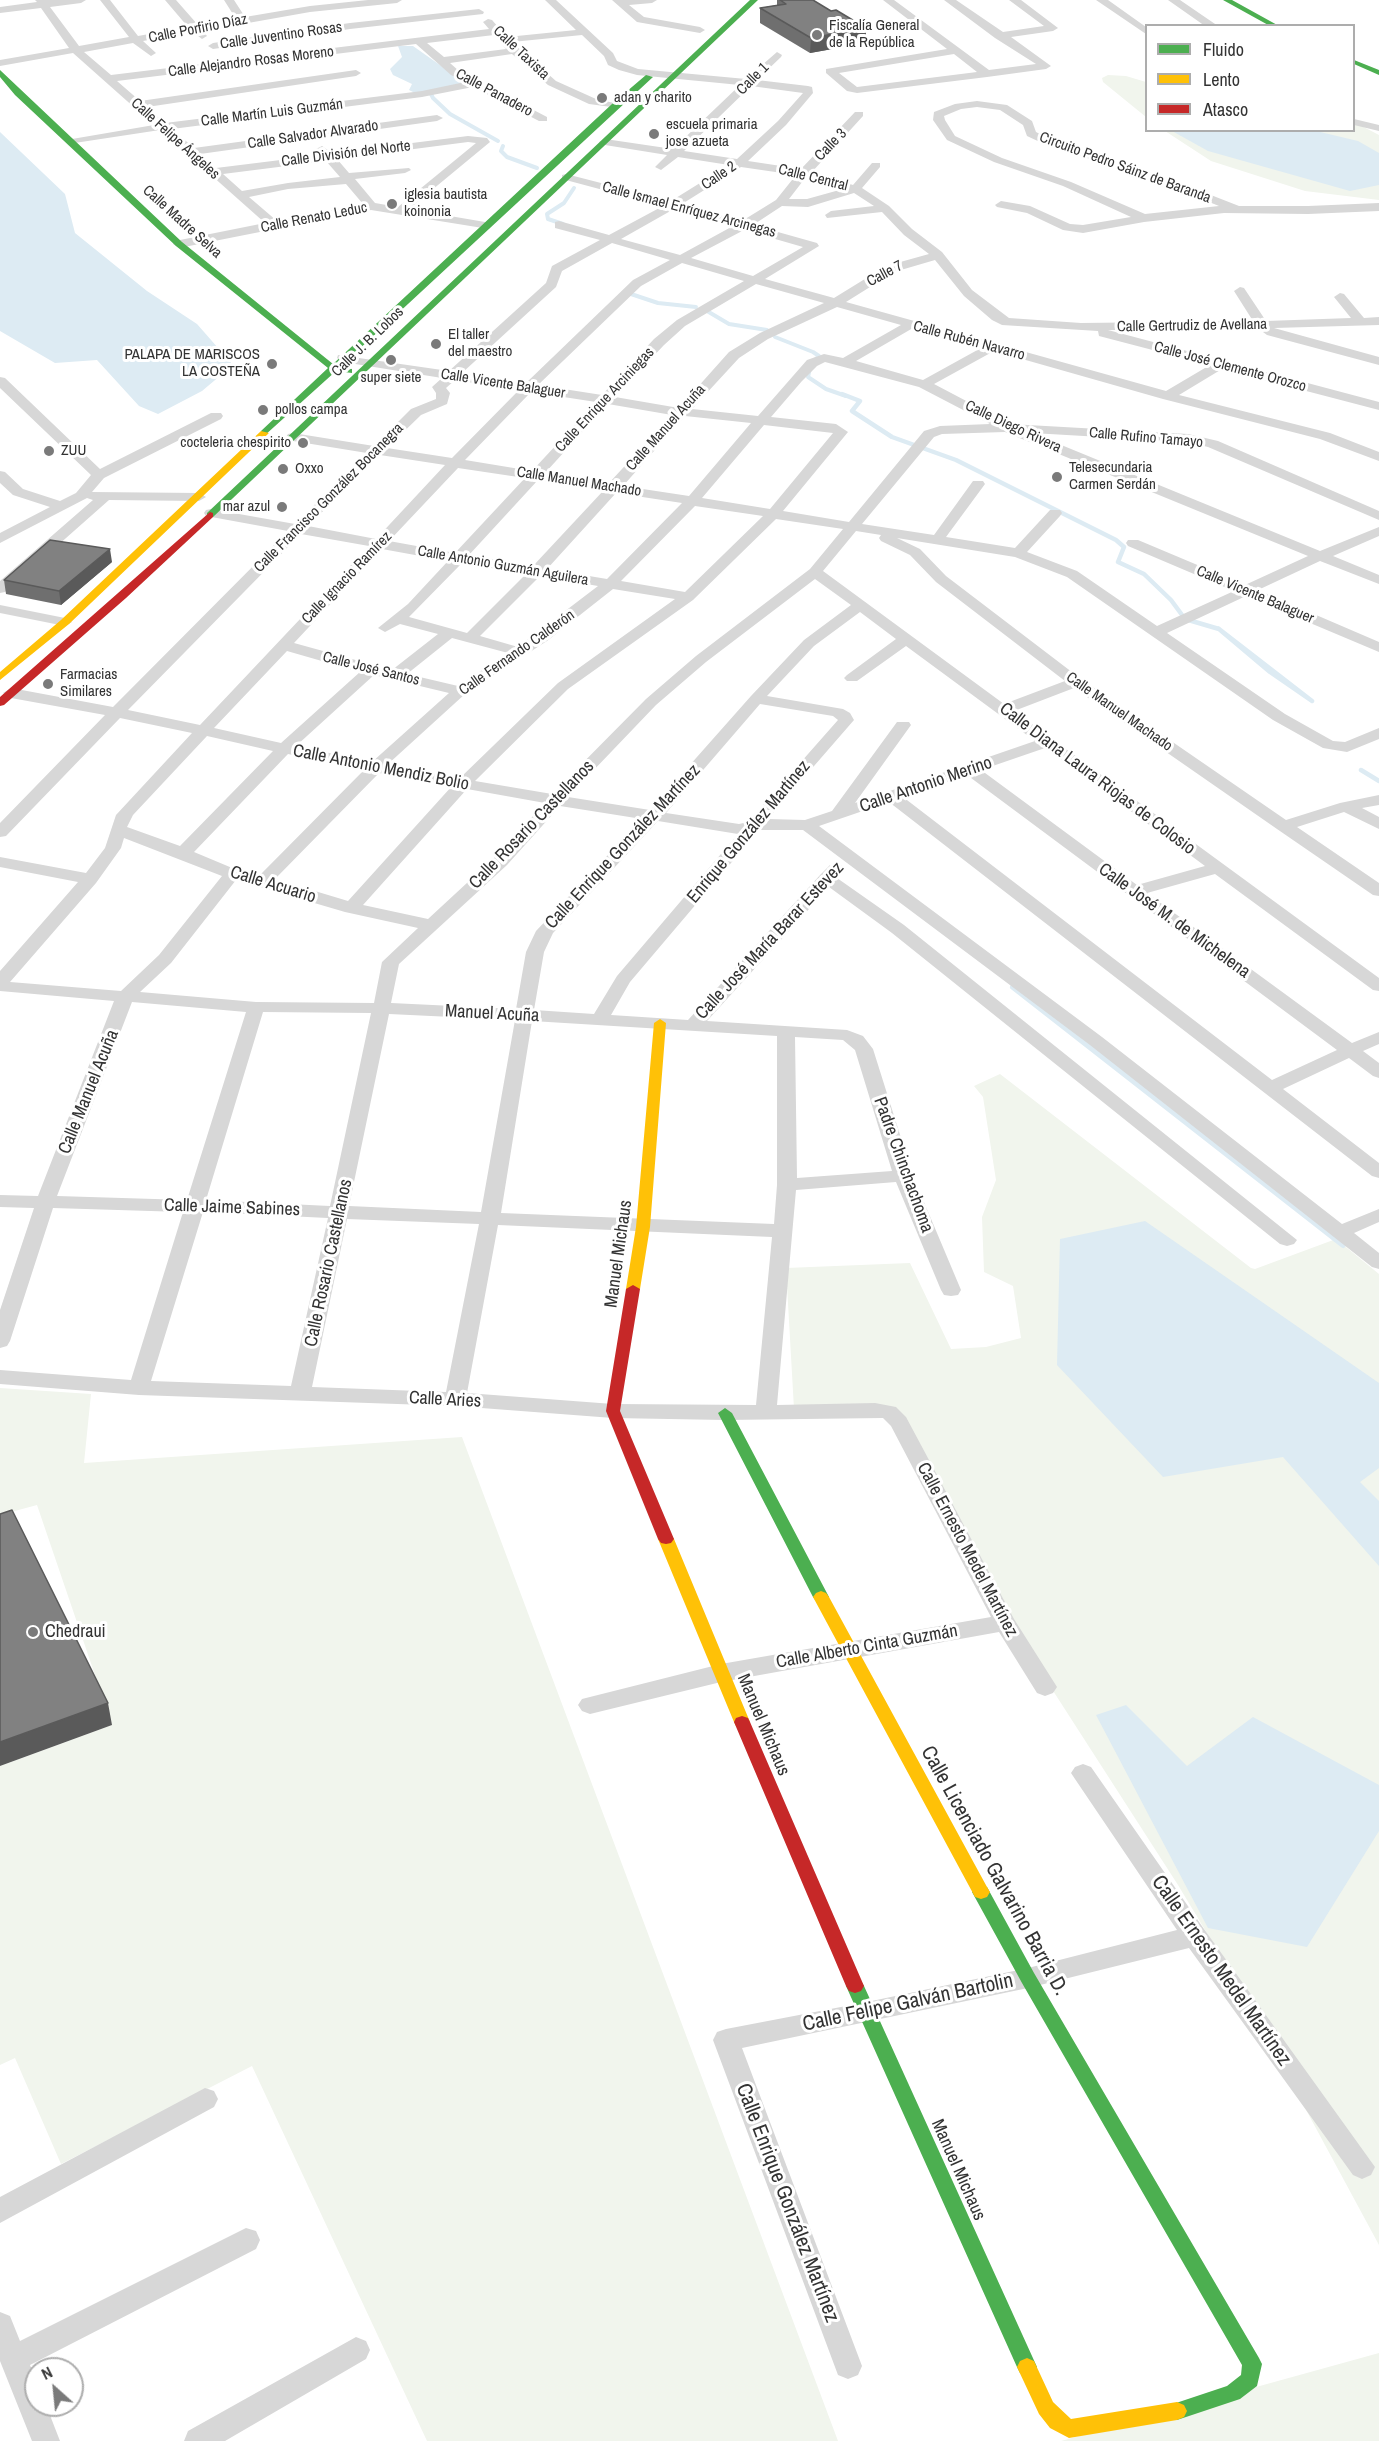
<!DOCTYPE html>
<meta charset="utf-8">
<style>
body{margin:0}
#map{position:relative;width:1379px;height:2441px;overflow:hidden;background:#fff;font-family:"Archivo Narrow",sans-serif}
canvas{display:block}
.legend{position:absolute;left:1145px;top:24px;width:210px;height:108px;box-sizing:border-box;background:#fff;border:2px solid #adadad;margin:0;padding:8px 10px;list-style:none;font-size:18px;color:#333}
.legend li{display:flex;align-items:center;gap:12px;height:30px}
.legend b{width:30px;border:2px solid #adadad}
.north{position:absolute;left:24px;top:2357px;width:60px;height:60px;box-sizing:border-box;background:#fff;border:2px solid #adadad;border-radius:50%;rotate:333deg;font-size:16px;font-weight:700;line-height:24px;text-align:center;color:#333}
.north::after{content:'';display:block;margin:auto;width:21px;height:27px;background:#7a7a7a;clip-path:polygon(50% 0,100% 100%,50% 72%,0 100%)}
</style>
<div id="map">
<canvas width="1379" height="2441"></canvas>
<ul class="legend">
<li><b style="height:8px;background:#4caf50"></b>Fluido</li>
<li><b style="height:8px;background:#ffc107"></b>Lento</li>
<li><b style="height:8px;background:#c62828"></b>Atasco</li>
</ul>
<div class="north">N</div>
</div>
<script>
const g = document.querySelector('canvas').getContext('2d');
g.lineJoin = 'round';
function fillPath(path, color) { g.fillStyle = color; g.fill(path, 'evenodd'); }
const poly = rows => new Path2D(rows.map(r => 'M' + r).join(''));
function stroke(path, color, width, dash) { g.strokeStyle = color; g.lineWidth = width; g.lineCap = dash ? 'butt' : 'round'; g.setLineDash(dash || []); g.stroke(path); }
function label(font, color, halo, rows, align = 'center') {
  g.font = font + ' "Archivo Narrow",sans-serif'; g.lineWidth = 6; g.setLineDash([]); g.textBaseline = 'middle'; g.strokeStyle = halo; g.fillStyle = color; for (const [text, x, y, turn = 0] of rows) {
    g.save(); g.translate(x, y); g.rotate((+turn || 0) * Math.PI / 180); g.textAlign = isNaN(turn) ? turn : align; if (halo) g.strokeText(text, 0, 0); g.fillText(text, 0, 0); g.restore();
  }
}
fillPath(poly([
 [1108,75,1126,76,1146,82,1146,117,1103,82,1102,78],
 [1354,122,1379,135,1379,200,1305,191,1211,161,1165,131,1354,130],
 [1000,1074,1251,1268,1255,1269,1336,1239,1379,1274,1379,2245,1244,1995,1178,1885,947,1526,885,1408,794,1409,786,1268,910,1263,951,1349,986,1347,1021,1338,1013,1286,984,1272,982,1217,996,1180,983,1097,974,1086],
 [0,1388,91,1394,84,1463,462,1437,838,2441,427,2441,252,2066,61,2164,15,2058,0,2065,0,1766,112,1725,37,1505,0,1515],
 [1379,2353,1379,2441,1061,2441]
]), '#f1f5ed');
fillPath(poly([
 [398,46,413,46,464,82,455,87,415,93,409,90,412,84,393,75,390,69,402,57],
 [1172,131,1316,131,1358,141,1379,153,1379,185,1350,191,1208,151],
 [0,132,65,194,75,233,147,291,197,324,233,365,202,391,158,414,139,406,97,360,55,363,0,331],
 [1145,1221,1379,1383,1379,1468,1360,1482,1379,1501,1379,1566,1283,1457,1163,1477,1057,1365,1060,1239],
 [1126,1705,1187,1766,1253,1717,1379,1785,1379,1831,1307,1947,1208,1928,1096,1715]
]), '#ddebf3');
stroke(poly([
 [430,92,433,98,450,114,498,141],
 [503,146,501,151,507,157,537,168],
 [563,224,548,219,547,214,564,203,574,188],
 [631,294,658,303,696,307],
 [707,311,729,324,767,330],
 [775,337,813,352,819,356,815,360],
 [810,368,808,377,826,389,846,396]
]), '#ddebf3', 4);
stroke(poly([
 [842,394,860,401,852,411,892,437,956,460,1116,540,1124,547,1118,562,1144,574,1171,600,1185,619,1219,629],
 [1219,629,1312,701,1270,672,1219,629],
 [1361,770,1379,781]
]), '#ddebf3', 4.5);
stroke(poly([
 [1013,987,1343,1245]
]), '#ddebf3', 6);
fillPath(poly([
 [35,0,86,0,81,3,50,7,79,46,129,37,100,0,110,0,138,36,188,27,165,0,176,0,198,25,236,19,224,0,234,0,245,17,310,6,368,0,402,0,397,3,310,12,203,31,207,36,202,39,193,32,143,41,156,53,151,56,133,43,84,52,111,75,489,29,483,22,488,19,492,20,507,37,576,30,545,0,556,0,613,53,617,61,638,69,746,79,777,52,782,55,781,57,757,80,808,86,812,87,813,93,786,125,748,161,801,169,855,112,863,112,863,116,812,172,853,185,872,163,880,163,880,167,862,188,889,206,912,229,942,252,972,290,1009,318,1081,323,1253,321,1234,291,1240,287,1244,288,1266,321,1351,318,1334,297,1340,293,1344,294,1364,318,1379,317,1379,325,1274,328,1379,357,1379,365,1267,335,1259,329,1108,330,1379,402,1379,410,1222,369,1179,395,1330,433,1379,452,1379,461,1320,439,1163,399,994,351,934,384,1010,424,1188,434,1218,441,1379,511,1379,520,1208,447,1188,442,1032,433,1320,551,1379,527,1379,536,1333,556,1379,575,1379,584,1320,561,1258,590,1379,642,1379,652,1246,596,1167,633,1285,714,1333,741,1345,742,1379,728,1379,739,1347,752,1323,748,1273,720,1067,577,1015,557,897,538,920,549,946,576,1081,679,1286,820,1340,803,1379,795,1379,805,1362,808,1379,817,1379,829,1344,812,1297,827,1379,883,1379,896,1373,895,1277,829,1074,688,1014,711,1379,978,1379,991,1373,990,1215,874,1147,893,1352,1043,1379,1032,1379,1044,1363,1051,1379,1063,1379,1078,1373,1076,1349,1058,1283,1089,1379,1163,1379,1178,1372,1176,889,802,819,826,1102,1037,1342,1224,1379,1209,1379,1222,1354,1233,1379,1253,1379,1269,1372,1267,1090,1045,803,830,759,830,630,982,611,1015,688,1020,821,874,830,865,842,865,844,869,837,878,904,925,1297,1240,1294,1244,1287,1246,1280,1244,892,933,829,887,707,1021,847,1030,863,1036,873,1049,913,1176,961,1290,958,1295,951,1296,944,1295,941,1290,896,1182,796,1190,777,1405,875,1403,896,1407,906,1417,1014,1619,1057,1687,1053,1693,1045,1696,1037,1693,999,1632,721,1682,590,1714,582,1711,578,1705,582,1699,721,1664,991,1617,891,1426,883,1418,725,1420,613,1418,455,1406,139,1395,0,1384,0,1370,131,1380,183,1212,53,1208,10,1341,7,1346,0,1348,0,1310,34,1208,0,1207,0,1195,38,1196,114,1001,0,991,0,971,78,882,0,867,0,857,86,873,105,848,116,815,192,733,120,718,6,836,0,837,0,823,105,715,11,698,3,693,11,688,113,707,288,531,206,516,204,513,206,510,211,509,295,524,367,453,293,441,286,437,288,434,293,433,374,446,411,409,436,399,436,393,432,387,442,378,343,362,337,358,338,355,449,371,546,283,552,266,600,240,555,228,555,222,559,221,609,235,663,206,562,179,562,175,566,174,671,201,729,165,678,157,661,170,655,167,667,155,605,145,599,142,605,139,673,149,740,85,637,75,619,70,608,65,604,56,582,35,512,42,556,81,596,99,619,104,619,108,589,104,548,85,512,54,450,63,459,71,547,117,547,121,539,121,473,87,422,97,172,129,194,148,437,115,443,118,437,121,200,154,216,168,321,155,316,149,322,146,332,153,468,136,487,138,490,142,409,209,485,222,491,226,489,229,371,210,179,248,173,244,175,241,265,223,211,175,207,174,206,171,160,130,68,144,68,140,72,139,154,125,73,53,0,66,0,60,69,48,41,8,0,13,0,7,37,2,35,0],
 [494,35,506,49,444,57,427,43,494,35],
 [416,44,451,75,465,82,422,91,165,123,147,107,356,76,361,73,356,70,140,101,117,81,416,44],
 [751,86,803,93,778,121,737,159,684,151,751,86],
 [468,142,476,143,398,207,375,203,355,179,405,173,411,170,409,168,349,173,337,159,468,142],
 [326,161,340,177,288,183,242,191,223,174,326,161],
 [741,167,796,175,776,200,742,221,682,204,741,167],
 [806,177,843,189,807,199,789,199,806,177],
 [346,184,363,204,277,221,249,197,288,189,346,184],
 [854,193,874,206,831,211,825,215,827,218,882,212,904,235,929,254,886,266,834,298,765,279,819,246,817,243,753,225,782,206,808,207,854,193],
 [674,209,733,226,680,255,621,239,674,209],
 [744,230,803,247,753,276,691,258,744,230],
 [612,243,670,260,633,280,526,383,462,373,556,287,562,271,612,243],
 [935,260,964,296,992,320,1002,325,1098,331,1099,336,1210,365,1166,391,846,302,894,272,935,260],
 [682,263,744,281,677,320,654,339,602,395,538,385,641,286,682,263],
 [756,284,824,303,760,333,729,352,679,408,615,397,664,345,685,326,756,284],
 [837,307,901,325,843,358,824,354,807,360,758,416,692,409,739,358,768,339,837,307],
 [913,328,981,348,923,380,856,361,913,328],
 [825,362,919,387,990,424,940,426,924,431,849,522,783,511,848,432,836,424,771,417,802,381,817,366,825,362],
 [455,380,519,390,452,458,387,448,421,415,447,404,450,393,446,388,455,380],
 [531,392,596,402,532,471,465,460,531,392],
 [608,404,672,415,609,483,545,473,608,404],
 [685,416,751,423,689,496,623,486,685,416],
 [764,425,833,433,770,509,702,498,764,425],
 [1005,432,1308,556,1245,585,1138,540,1128,540,1126,543,1128,546,1234,591,1157,626,1077,571,1027,552,1060,516,1062,513,1060,510,1050,510,1015,548,946,537,985,484,983,481,973,481,934,535,862,524,934,437,942,434,1005,432],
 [380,455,445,465,376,539,308,526,380,455],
 [458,468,525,478,455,553,389,541,458,468],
 [538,480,603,491,533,566,469,555,538,480],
 [616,493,682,503,607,579,547,569,616,493],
 [695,506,763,516,685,592,621,581,695,506],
 [776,519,843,529,810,569,696,656,646,699,552,794,475,781,568,689,693,600,776,519],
 [856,531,881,535,879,538,881,541,910,555,936,582,1065,681,1004,704,823,571,856,531],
 [301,534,369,546,200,725,128,710,301,534],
 [382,549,448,561,408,604,378,628,385,632,400,624,438,634,392,670,294,643,382,549],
 [462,563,526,574,467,633,409,617,462,563],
 [540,576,598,586,518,647,480,636,540,576],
 [815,579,851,605,804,640,751,696,650,810,568,797,656,705,706,662,815,579],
 [613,589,675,599,558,683,460,778,387,765,465,694,547,641,613,589],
 [860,612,896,639,847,675,844,678,847,681,857,681,906,646,1035,741,855,803,911,725,909,722,897,722,832,811,805,820,768,819,854,720,850,713,843,709,767,696,814,646,860,612],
 [452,638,508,653,458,686,407,674,452,638],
 [287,651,360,672,281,743,214,728,287,651],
 [374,675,449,693,372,762,296,746,374,675],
 [760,704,833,716,838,720,748,822,739,824,666,813,760,704],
 [207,736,273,751,180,846,127,827,133,815,207,736],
 [1045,748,1205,866,1137,885,981,770,1045,748],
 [288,754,364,770,260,875,237,870,194,852,288,754],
 [379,773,452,786,348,901,275,879,379,773],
 [967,775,1337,1050,1272,1080,903,797,967,775],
 [467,789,545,803,495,857,428,919,363,905,467,789],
 [560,806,642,819,536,931,526,952,516,1009,391,1003,399,964,507,865,560,806],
 [658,821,738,834,617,976,594,1014,534,1010,544,952,553,933,658,821],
 [124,838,222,876,159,955,121,991,10,982,96,883,121,848,124,838],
 [236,880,345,912,418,928,382,962,374,1003,256,1002,140,992,171,963,236,880],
 [132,1002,246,1012,187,1200,57,1196,132,1002],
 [263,1012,371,1013,330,1206,206,1200,263,1012],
 [389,1014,515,1020,481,1212,349,1206,389,1014],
 [532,1021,777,1036,777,1185,774,1224,501,1213,532,1021],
 [795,1037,843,1040,855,1050,892,1171,797,1178,795,1037],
 [203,1212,328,1218,291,1386,151,1381,203,1212],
 [347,1219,479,1224,446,1392,312,1387,347,1219],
 [498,1225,772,1237,756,1405,613,1404,467,1393,498,1225],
 [612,0,657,0,652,3,629,5,644,17,700,27,705,30,700,33,637,22,612,0],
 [883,0,894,0,989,70,1036,64,995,38,944,0,956,0,1003,32,1044,26,1009,0,1021,0,1058,28,1053,31,1011,37,1051,66,1046,69,987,77,857,93,847,91,826,73,826,69,947,49,883,0],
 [954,54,977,72,857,87,839,73,954,54],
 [1096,0,1108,0,1146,27,1146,34,1096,0],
 [1168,0,1180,0,1218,26,1205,26,1168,0],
 [479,9,484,12,483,14,350,29,213,49,208,46,213,43,350,23,479,9],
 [977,101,1007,105,1032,121,1036,132,1050,139,1170,179,1239,206,1308,206,1379,203,1379,211,1308,214,1224,213,1144,222,1083,233,1063,230,1027,213,997,207,995,205,1001,201,1030,206,1070,224,1083,225,1131,217,1063,186,994,162,947,140,933,120,934,112,955,104,977,101],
 [977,107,1000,110,1023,125,1027,136,1042,143,1162,183,1219,206,1145,214,1071,182,1002,158,955,136,945,120,944,116,961,109,977,107],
 [1354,119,1379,125,1379,131,1354,125,1354,119],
 [0,377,5,378,100,469,211,413,221,413,223,416,221,419,104,478,92,492,199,493,206,497,199,501,109,500,5,592,0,593,0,581,93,500,87,498,0,543,0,533,50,507,13,495,0,483,0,471,5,472,23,489,60,501,76,493,91,475,0,388,0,377],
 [0,605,65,618,72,622,65,626,0,613,0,605],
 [1083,1764,1091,1767,1204,1929,1375,2167,1371,2175,1362,2179,1353,2175,1189,1948,1028,1988,742,2048,862,2366,858,2375,848,2379,838,2375,713,2040,717,2032,726,2029,867,2002,1028,1968,1177,1930,1075,1779,1071,1773,1075,1767,1083,1764],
 [205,2088,214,2091,218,2099,214,2107,0,2223,0,2197,205,2088],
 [246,2228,256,2231,260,2240,256,2249,30,2365,36,2380,36,2405,46,2405,60,2441,32,2441,0,2361,0,2312,10,2316,20,2341,246,2228],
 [356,2337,366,2341,370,2350,366,2359,225,2441,184,2441,188,2431,356,2337]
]), '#d7d7d7');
fillPath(poly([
 [750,0,758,0,213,517,207,517,207,513,750,0],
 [1223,0,1232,0,1279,26,1270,26,1223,0],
 [1354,60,1379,70,1379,75,1354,64,1354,60],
 [0,70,182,242,333,364,612,104,646,75,653,77,340,367,352,369,352,373,336,371,264,436,261,435,261,431,328,368,176,246,15,95,0,77,0,70],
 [725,1408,732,1413,829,1597,826,1601,816,1601,813,1597,718,1413,725,1408],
 [981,1885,987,1887,1034,1973,1259,2358,1262,2364,1257,2386,1240,2399,1177,2420,1170,2417,1167,2411,1170,2405,1227,2386,1241,2375,1242,2365,1022,1983,972,1892,975,1887,981,1885],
 [855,1979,861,1981,864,1986,1037,2367,1034,2373,1027,2376,1020,2373,1017,2367,846,1986,849,1981,855,1979]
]), '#4caf50');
fillPath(poly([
 [261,431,269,433,69,624,0,680,0,672,61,620,261,431],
 [660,1019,666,1023,650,1227,640,1289,633,1293,626,1289,636,1227,654,1023,660,1019],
 [666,1534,671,1535,674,1539,750,1722,748,1726,742,1728,736,1726,734,1722,658,1539,661,1535,666,1534],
 [821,1591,826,1593,829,1597,987,1887,990,1892,987,1897,981,1899,975,1897,813,1597,816,1593,821,1591],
 [1027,2358,1034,2361,1053,2402,1071,2419,1177,2402,1184,2405,1187,2411,1184,2417,1177,2420,1069,2438,1050,2428,1039,2414,1017,2367,1020,2361,1027,2358]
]), '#ffc107');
fillPath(poly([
 [210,512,213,513,213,517,126,598,4,705,0,706,0,697,210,512],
 [633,1285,640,1289,620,1411,674,1539,671,1543,666,1544,661,1543,658,1539,606,1411,626,1289,633,1285],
 [742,1716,748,1718,750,1722,864,1986,861,1991,855,1993,849,1991,846,1986,734,1722,736,1718,742,1716]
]), '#c62828');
fillPath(poly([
 [777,0,813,0,831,11,866,28,866,43,810,53,760,23,760,8,777,5],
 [112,562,61,605,6,594,4,580]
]), '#6f6f6f');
fillPath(poly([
 [866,28,866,43,810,53,811,38],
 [110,549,112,562,61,605,59,591],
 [108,1703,112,1725,0,1766,0,1742]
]), '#5a5a5a');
const building = poly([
 [780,0,813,0,831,11,836,10,866,28,811,38,760,8,786,4,780,0],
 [50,540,110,549,59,591,4,580,50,540],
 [12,1510,108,1703,0,1742,0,1514,12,1510]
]);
fillPath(building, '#818181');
stroke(building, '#5a5a5a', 1.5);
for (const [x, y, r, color] of [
 [817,35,6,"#7a7a7a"],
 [602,98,6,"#7a7a7a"],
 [654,134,6,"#7a7a7a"],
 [392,204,6,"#7a7a7a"],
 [436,344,6,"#7a7a7a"],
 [391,360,6,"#7a7a7a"],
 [272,364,6,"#7a7a7a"],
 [263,410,6,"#7a7a7a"],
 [303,443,6,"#7a7a7a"],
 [49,451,6,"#7a7a7a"],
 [283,469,6,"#7a7a7a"],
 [1057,477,6,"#7a7a7a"],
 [282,507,6,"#7a7a7a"],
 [48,684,6,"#7a7a7a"],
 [33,1632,6,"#7a7a7a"]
]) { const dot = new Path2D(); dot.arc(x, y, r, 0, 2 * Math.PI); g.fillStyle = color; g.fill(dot); stroke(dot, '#fff', 2); }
label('15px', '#333', '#fff', [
 ["Fiscalía General",829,26],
 ["de la República",829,43],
 ["adan y charito",614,98],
 ["escuela primaria",666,125],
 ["jose azueta",666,142],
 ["iglesia bautista",404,195],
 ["koinonia",404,212],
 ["El taller",448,335],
 ["del maestro",448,352],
 ["PALAPA DE MARISCOS",260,355,"right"],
 ["LA COSTEÑA",260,372,"right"],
 ["super siete",391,378,"center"],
 ["pollos campa",275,410],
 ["cocteleria chespirito",291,443,"right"],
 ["ZUU",61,451],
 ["Telesecundaria",1069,468],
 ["Carmen Serdán",1069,485],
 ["Oxxo",295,469],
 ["mar azul",270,507,"right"],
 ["Farmacias",60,675],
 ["Similares",60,692]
], 'left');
label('15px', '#333', '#fff', [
 ["Calle Porfirio Díaz",198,29,-11],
 ["Calle Juventino Rosas",281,36,-8],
 ["Calle Taxista",521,53,43],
 ["Calle Alejandro Rosas Moreno",251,62,-7],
 ["Calle 1",753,79,-45],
 ["Calle Panadero",494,93,28],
 ["Calle Martín Luis Guzmán",272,113,-7],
 ["Calle Salvador Alvarado",313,135,-8],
 ["Calle Felipe Ángeles",175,139,42],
 ["Calle 3",831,145,-46],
 ["Calle División del Norte",346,154,-7],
 ["Circuito Pedro Sáinz de Baranda",1125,168,20],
 ["Calle 2",719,176,-34],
 ["Calle Central",813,178,14],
 ["Calle Ismael Enríquez Arcinegas",689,210,15],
 ["Calle Renato Leduc",314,218,-11],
 ["Calle Madre Selva",182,222,42],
 ["Calle 7",885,274,-28],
 ["Calle Gertrudiz de Avellana",1192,326,-1],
 ["Calle Rubén Navarro",969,341,15],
 ["Calle J. B. Lobos",368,342,-44],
 ["Calle José Clemente Orozco",1230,367,15],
 ["Calle Vicente Balaguer",503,384,9],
 ["Calle Enrique Arciniegas",605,400,-47],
 ["Calle Diego Rivera",1013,427,25],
 ["Calle Manuel Acuña",666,428,-48],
 ["Calle Rufino Tamayo",1146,438,5],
 ["Calle Manuel Machado",579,482,9],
 ["Calle Francisco González Bocanegra",329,498,-45],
 ["Calle Antonio Guzmán Aguilera",503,566,10],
 ["Calle Ignacio Ramírez",347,578,-46],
 ["Calle Vicente Balaguer",1255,595,23],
 ["Calle Fernando Calderón",517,653,-35],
 ["Calle José Santos",371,669,14],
 ["Calle Manuel Machado",1119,712,35]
]);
label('18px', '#333', '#fff', [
 ["Calle Antonio Mendiz Bolio",381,768,11],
 ["Calle Diana Laura Riojas de Colosio",1097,779,37],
 ["Calle Antonio Merino",926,785,-19],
 ["Calle Rosario Castellanos",532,825,-46],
 ["Enrique González Martínez",749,832,-50],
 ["Calle Enrique González Martínez",623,847,-47],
 ["Calle Acuario",273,885,17],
 ["Calle José M. de Michelena",1174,921,36],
 ["Calle José María Barar Estevez",770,941,-47],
 ["Manuel Acuña",492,1014,3],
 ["Calle Manuel Acuña",89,1092,-68],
 ["Padre Chinchachoma",903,1165,70],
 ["Calle Jaime Sabines",232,1208,2],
 ["Manuel Michaus",619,1254,-82],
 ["Calle Rosario Castellanos",329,1263,-78],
 ["Calle Aries",445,1400,3],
 ["Calle Ernesto Medel Martínez",967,1550,62],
 ["Calle Alberto Cinta Guzmán",867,1647,-10],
 ["Manuel Michaus",763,1725,67],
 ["Manuel Michaus",958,2170,66]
]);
label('18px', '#333', '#fff', [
 ["Chedraui",45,1632]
], 'left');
label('21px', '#333', '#fff', [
 ["Calle Licenciado Galvarino Barria D.",994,1871,61],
 ["Calle Ernesto Medel Martínez",1221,1971,55],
 ["Calle Felipe Galván Bartolin",908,2003,-12],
 ["Calle Enrique González Martínez",787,2203,69]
]);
</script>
